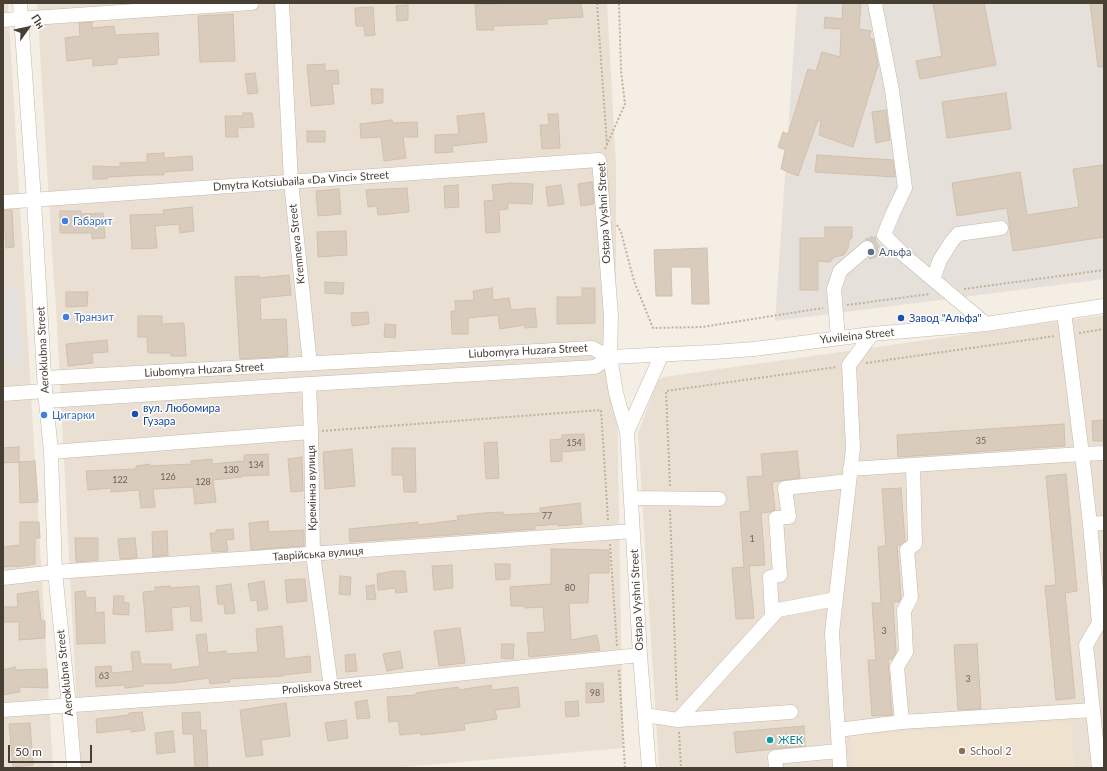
<!DOCTYPE html>
<meta charset="utf-8">
<style>
body{margin:0}
#map{position:relative;width:1107px;height:771px;overflow:hidden;background:#f4eee5;font-family:Lato,sans-serif}
canvas{display:block}
.frame{position:absolute;inset:0;border:4px solid #473e34;pointer-events:none}
.north{position:absolute;left:8px;top:8px;width:40px;height:40px;-webkit-text-stroke:3px #fff;paint-order:stroke;rotate:57deg;font-size:11px;font-weight:700;line-height:16px;text-align:center;color:#473e34}
.north::after{content:'';display:block;margin:auto;width:14px;height:18px;background:#473e34;clip-path:polygon(50% 0,100% 100%,50% 72%,0 100%)}
.scale{position:absolute;left:8px;top:745px;width:84px;height:18px;box-sizing:border-box;border:2px solid #473e34;border-top:0;padding-left:5px;font-size:12px;line-height:14px;white-space:nowrap;color:#473e34;-webkit-text-stroke:3px #fff;paint-order:stroke}
</style>
<div id="map">
<canvas width="1107" height="771"></canvas>
<div class="frame"></div>
<div class="north">Пн</div>
<div class="scale">50 m</div>
</div>
<script>
const g = document.querySelector('canvas').getContext('2d');
g.lineJoin = 'round';
function fillPath(path, color) { g.fillStyle = color; g.fill(path, 'evenodd'); }
const poly = rows => new Path2D(rows.map(r => 'M' + r).join(''));
function stroke(path, color, width, dash) { g.strokeStyle = color; g.lineWidth = width; g.lineCap = dash ? 'butt' : 'round'; g.setLineDash(dash || []); g.stroke(path); }
function label(font, color, halo, rows, align = 'center') {
  g.font = font + ' Lato,sans-serif'; g.lineWidth = 3; g.setLineDash([]); g.textBaseline = 'middle'; g.strokeStyle = halo; g.fillStyle = color; for (const [text, x, y, turn = 0] of rows) {
    g.save(); g.translate(x, y); g.rotate((+turn || 0) * Math.PI / 180); g.textAlign = isNaN(turn) ? turn : align; if (halo) g.strokeText(text, 0, 0); g.fillText(text, 0, 0); g.restore();
  }
}
fillPath(poly([
 [3,3,8,3,53,768,3,768],
 [37,3,607,3,616,166,616,335,623,748,392,768,80,768,56,306,54,283],
 [1104,315,1104,768,659,768,638,433,657,382,663,377]
]), '#e9e0d3');
fillPath(poly([
 [797,3,1104,3,1104,279,775,321]
]), '#e6e0da');
fillPath(poly([
 [1071,721,1074,768,853,768,851,735]
]), '#efe2ce');
fillPath(poly([
 [18,289,24,364,3,366,3,290]
]), '#e5e1de');
const building = poly([
 [499,3,581,3,583,17,547,19,547,24,493,26,494,30,477,30,475,5,499,4,499,3],
 [843,3,861,3,859,29,871,31,869,38,873,39,878,65,853,147,819,135,821,121,818,120,798,176,781,169,785,150,778,147,783,132,788,134,808,69,816,71,822,52,840,57,841,29,824,28,825,17,842,19,843,3],
 [933,3,984,3,996,65,920,79,916,61,942,56,933,3],
 [1090,3,1104,3,1104,67,1098,67,1090,3],
 [408,5,408,20,397,21,396,6,408,5],
 [373,7,375,35,365,36,364,26,356,26,355,8,373,7],
 [233,14,235,61,200,62,198,16,233,14],
 [92,22,92,28,114,26,115,35,158,33,159,55,117,58,117,64,93,66,93,58,67,61,65,38,80,36,79,23,92,22],
 [325,64,325,71,338,70,339,84,332,84,334,104,311,106,307,65,325,64],
 [255,73,258,93,248,94,245,74,255,73],
 [371,89,383,89,383,103,372,104,371,89],
 [1006,93,1011,129,947,138,942,102,1006,93],
 [886,110,890,140,876,143,872,112,886,110],
 [243,113,252,113,254,127,237,128,238,137,226,137,225,116,243,116,243,113],
 [484,113,487,142,452,146,453,152,435,153,435,135,459,134,457,116,484,113],
 [548,114,558,114,560,148,542,149,540,125,549,125,548,114],
 [392,120,393,123,417,122,418,137,403,137,406,158,384,161,381,137,361,138,360,124,392,120],
 [307,131,325,131,325,142,307,142,307,131],
 [164,153,164,158,192,156,193,170,164,172,164,175,147,175,107,177,107,179,93,179,93,166,120,167,120,163,147,162,147,154,164,153],
 [817,155,893,160,895,177,815,172,817,155],
 [1103,165,1104,237,1013,251,1007,208,957,216,952,183,1020,172,1027,215,1079,207,1073,169,1103,165],
 [592,182,594,204,581,206,578,184,592,182],
 [511,183,533,184,532,204,508,203,508,209,499,210,500,232,486,233,484,201,494,200,492,185,511,183],
 [458,185,459,207,445,208,444,186,458,185],
 [561,185,564,204,548,206,546,187,561,185],
 [407,188,409,212,378,215,377,206,368,207,366,190,407,188],
 [339,189,341,214,318,216,316,191,339,189],
 [192,207,194,231,180,233,179,224,155,226,157,248,132,249,130,215,164,214,163,210,192,207],
 [3,210,12,210,14,247,6,248,5,231,3,231,3,210],
 [60,211,81,211,81,214,103,213,105,238,92,239,92,233,60,233,60,211],
 [825,227,852,227,852,238,849,240,848,248,844,255,834,257,830,262,818,261,818,290,800,290,800,238,825,238,825,227],
 [346,231,347,255,318,257,317,232,346,231],
 [875,237,879,256,869,259,875,251,875,246,870,240,865,239,875,237],
 [707,248,709,304,692,304,691,267,671,267,672,296,656,296,654,250,707,248],
 [289,275,291,295,260,298,261,320,286,319,288,356,240,359,235,277,259,276,259,278,289,275],
 [325,282,344,283,343,294,325,293,325,282],
 [492,288,493,300,509,298,511,310,535,308,537,327,525,328,525,325,500,329,498,315,468,318,468,334,452,334,451,311,456,311,455,301,474,300,473,291,492,288],
 [582,288,595,288,595,323,557,324,557,297,582,297,582,288],
 [66,292,88,292,87,306,66,307,66,292],
 [368,312,369,324,352,326,351,313,368,312],
 [138,316,162,316,162,324,184,323,186,356,171,356,171,353,148,353,147,337,138,337,138,316],
 [385,324,396,325,395,338,384,337,385,324],
 [107,340,108,352,92,353,93,363,68,366,66,344,107,340],
 [1104,420,1104,441,1093,441,1092,421,1104,420],
 [1064,424,1065,446,898,457,897,435,1064,424],
 [584,434,585,450,562,452,562,461,551,462,550,440,562,439,562,435,584,434],
 [497,442,499,478,486,479,484,443,497,442],
 [19,447,19,462,3,463,3,448,19,447],
 [392,448,415,448,416,492,404,492,403,475,392,475,392,448],
 [352,449,355,486,325,489,323,452,352,449],
 [797,451,800,478,772,482,775,510,770,512,761,513,765,565,749,566,754,618,736,619,732,568,744,567,740,512,750,511,747,477,763,476,761,454,797,451],
 [268,454,269,475,241,476,242,477,213,480,216,502,195,504,193,487,153,489,155,507,141,508,139,490,111,492,111,488,88,490,86,471,136,469,136,466,150,464,150,466,191,464,191,461,212,459,212,464,244,461,244,455,268,454],
 [302,457,303,491,291,492,288,459,302,457],
 [35,461,38,502,20,503,19,462,35,461],
 [1066,474,1077,591,1065,593,1075,698,1056,700,1045,586,1056,585,1046,476,1066,474],
 [901,488,905,541,900,545,897,545,901,598,899,602,893,602,896,652,892,659,888,659,892,715,872,716,868,660,876,660,872,603,881,603,878,547,886,546,882,489,901,488],
 [580,503,582,524,558,526,558,524,535,526,535,529,350,542,349,529,418,522,418,525,458,520,457,516,484,513,503,512,503,515,540,513,540,508,580,503],
 [268,521,269,532,304,530,304,546,251,550,249,523,268,521],
 [20,522,39,522,40,538,35,538,35,564,17,567,17,566,3,567,3,547,20,545,20,522],
 [233,529,234,539,226,540,228,551,212,552,210,533,216,533,216,530,233,529],
 [167,531,168,555,153,557,152,532,167,531],
 [75,538,98,538,98,560,76,562,75,538],
 [135,538,137,558,120,559,118,539,135,538],
 [551,549,609,550,609,573,589,573,588,603,569,603,571,640,597,635,600,650,529,657,527,633,545,632,543,607,525,608,525,606,511,606,510,587,551,584,551,549],
 [495,564,510,564,510,579,496,580,495,564],
 [452,565,453,588,434,590,432,566,452,565],
 [394,571,405,571,407,592,396,593,395,588,378,590,377,574,394,571],
 [340,576,351,577,350,595,339,594,340,576],
 [305,579,307,601,287,603,285,580,305,579],
 [264,581,268,609,258,611,257,600,251,601,248,584,264,581],
 [231,584,235,613,225,614,224,604,218,604,216,586,231,584],
 [374,585,376,599,367,600,366,586,374,585],
 [170,586,170,588,199,586,202,621,191,621,190,606,171,608,173,630,146,632,143,592,155,591,155,587,170,586],
 [38,591,41,621,45,621,45,638,19,640,19,622,3,622,3,607,18,607,17,594,38,591],
 [85,591,86,598,95,597,96,613,104,612,105,643,77,644,75,592,85,591],
 [114,596,124,596,123,602,129,603,129,615,113,614,114,596],
 [282,626,285,659,310,656,311,672,283,675,283,676,229,679,230,682,210,684,209,678,173,683,143,684,143,686,125,688,125,685,96,687,95,667,111,666,112,673,133,671,131,652,139,651,141,664,171,664,171,670,200,666,196,635,206,634,208,653,226,651,227,654,258,652,256,629,282,626],
 [460,628,465,663,439,666,434,631,460,628],
 [502,644,514,644,513,659,501,658,502,644],
 [977,644,981,709,958,710,954,645,977,644],
 [400,651,403,668,387,671,383,654,400,651],
 [355,654,357,671,346,672,345,655,355,654],
 [15,667,16,670,47,669,48,688,19,687,20,692,3,695,3,670,15,667],
 [586,683,603,683,604,702,586,703,586,683],
 [491,685,492,690,518,687,520,707,495,710,497,719,464,724,465,730,421,735,421,733,400,735,398,721,389,722,387,697,416,695,416,693,458,687,459,690,491,685],
 [367,700,370,718,357,719,355,702,367,700],
 [578,701,579,716,566,717,565,702,578,701],
 [286,703,290,736,261,740,263,755,246,757,240,710,286,703],
 [142,712,145,730,131,732,131,729,97,733,96,719,129,715,129,713,142,712],
 [200,712,201,731,206,730,208,768,195,768,193,734,183,734,182,713,200,712],
 [346,720,348,738,328,741,325,723,346,720],
 [30,723,33,765,13,767,9,724,30,723],
 [804,726,805,746,736,753,734,732,804,726],
 [173,731,175,752,157,754,155,733,173,731]
]);
fillPath(building, '#daccbd');
stroke(building, '#d2c0ac', 1);
stroke(poly([
 [867,248,876,241]
]), '#d1cbc2', 14, [14, 7]);
const minor = poly([
 [20,3,34,200,45,391,51,452,55,572,69,706,74,768],
 [282,3,291,182,310,364],
 [876,3,875,4,892,90,905,188,893,213,884,235,904,255,986,324],
 [3,20,252,3],
 [3,202,599,160,611,316,610,357,616,393,627,432,640,655,649,768],
 [933,279,940,260,952,241,958,234,1001,228],
 [838,338,834,289,840,271,867,248],
 [45,378,592,348,610,357,713,352,754,349,872,334,986,324,1104,306],
 [309,384,311,432,313,554,331,687],
 [3,394,45,391],
 [46,401,309,384,595,367,610,357],
 [627,432,662,354],
 [51,452,311,432],
 [850,469,1082,454,1064,312],
 [631,498,719,499],
 [1090,524,1082,454,1104,453],
 [3,578,55,572,633,531],
 [772,616,770,577,780,575,776,518,789,517,785,488,849,481],
 [3,710,331,687,640,655],
 [645,715,678,720,791,712],
 [678,720,778,610,836,599],
 [902,722,1093,710],
 [838,730,902,722,897,667,906,652,904,611,911,597,907,550,915,544,913,465],
 [776,768,775,757,839,751],
 [840,768,832,633,853,448,849,365,872,334],
 [1099,768,1086,645,1099,623,1090,524,1104,523]
]);
stroke(minor, '#c4b8aa', 15);
stroke(poly([
 [597,3,607,145],
 [605,149,625,104,621,71,619,3],
 [617,225,621,232,634,281,653,328,702,327,823,308],
 [964,289,1104,270],
 [847,305,930,294],
 [1079,333,1104,329],
 [866,363,1055,336],
 [322,431,601,410,608,520],
 [670,486,666,391,837,367],
 [670,510,677,702],
 [610,544,617,646],
 [619,670,625,768],
 [679,732,681,768]
]), '#c4b097', 2, [2, 2]);
stroke(minor, '#fff', 14);
for (const [x, y, r, color] of [
 [65,221,4,"#3f7fe0"],
 [871,252,4,"#5c6f8a"],
 [66,317,4,"#3f7fe0"],
 [901,318,4,"#1a4fb4"],
 [135,414,4,"#1a4fb4"],
 [44,415,4,"#3f7fe0"],
 [770,740,4,"#0f9aa8"],
 [962,751,4,"#8d6e63"]
]) { const dot = new Path2D(); dot.arc(x, y, r, 0, 2 * Math.PI); g.fillStyle = color; g.fill(dot); stroke(dot, '#fff', 1.5); }
label('9px', '#6c6256', null, [
 ["35",981,441],
 ["154",574,443],
 ["134",256,465],
 ["130",231,470],
 ["126",168,477],
 ["122",120,480],
 ["128",203,482],
 ["77",547,516],
 ["1",752,539],
 ["80",570,588],
 ["3",884,631],
 ["63",104,676],
 ["3",968,679],
 ["98",595,693]
]);
label('11px', '#473e34', '#fff', [
 ["Dmytra Kotsiubaila «Da Vinci» Street",301,181,-4],
 ["Ostapa Vyshni Street",604,213,-93],
 ["Kremneva Street",297,244,-96],
 ["Yuvileina Street",857,336,-6],
 ["Aeroklubna Street",43,350,-93],
 ["Liubomyra Huzara Street",528,351,-3],
 ["Liubomyra Huzara Street",204,370,-3],
 ["Кремінна вулиця",312,488,-91],
 ["Таврійська вулиця",318,554,-4],
 ["Ostapa Vyshni Street",637,600,-93],
 ["Aeroklubna Street",65,673,-96],
 ["Proliskova Street",322,687,-5]
]);
label('11px', '#366cbe', '#fff', [
 ["Габарит",73,221],
 ["Транзит",74,317],
 ["Цигарки",52,415]
], 'left');
label('11px', '#4e5e75', '#fff', [
 ["Альфа",879,252]
], 'left');
label('11px', '#164399', '#fff', [
 ["Завод \"Альфа\"",909,318],
 ["вул. Любомира",143,408],
 ["Гузара",143,421]
], 'left');
label('11px', '#0d838f', '#fff', [
 ["ЖЕК",778,740]
], 'left');
label('11px', '#785e54', '#fff', [
 ["School 2",970,751]
], 'left');
</script>
